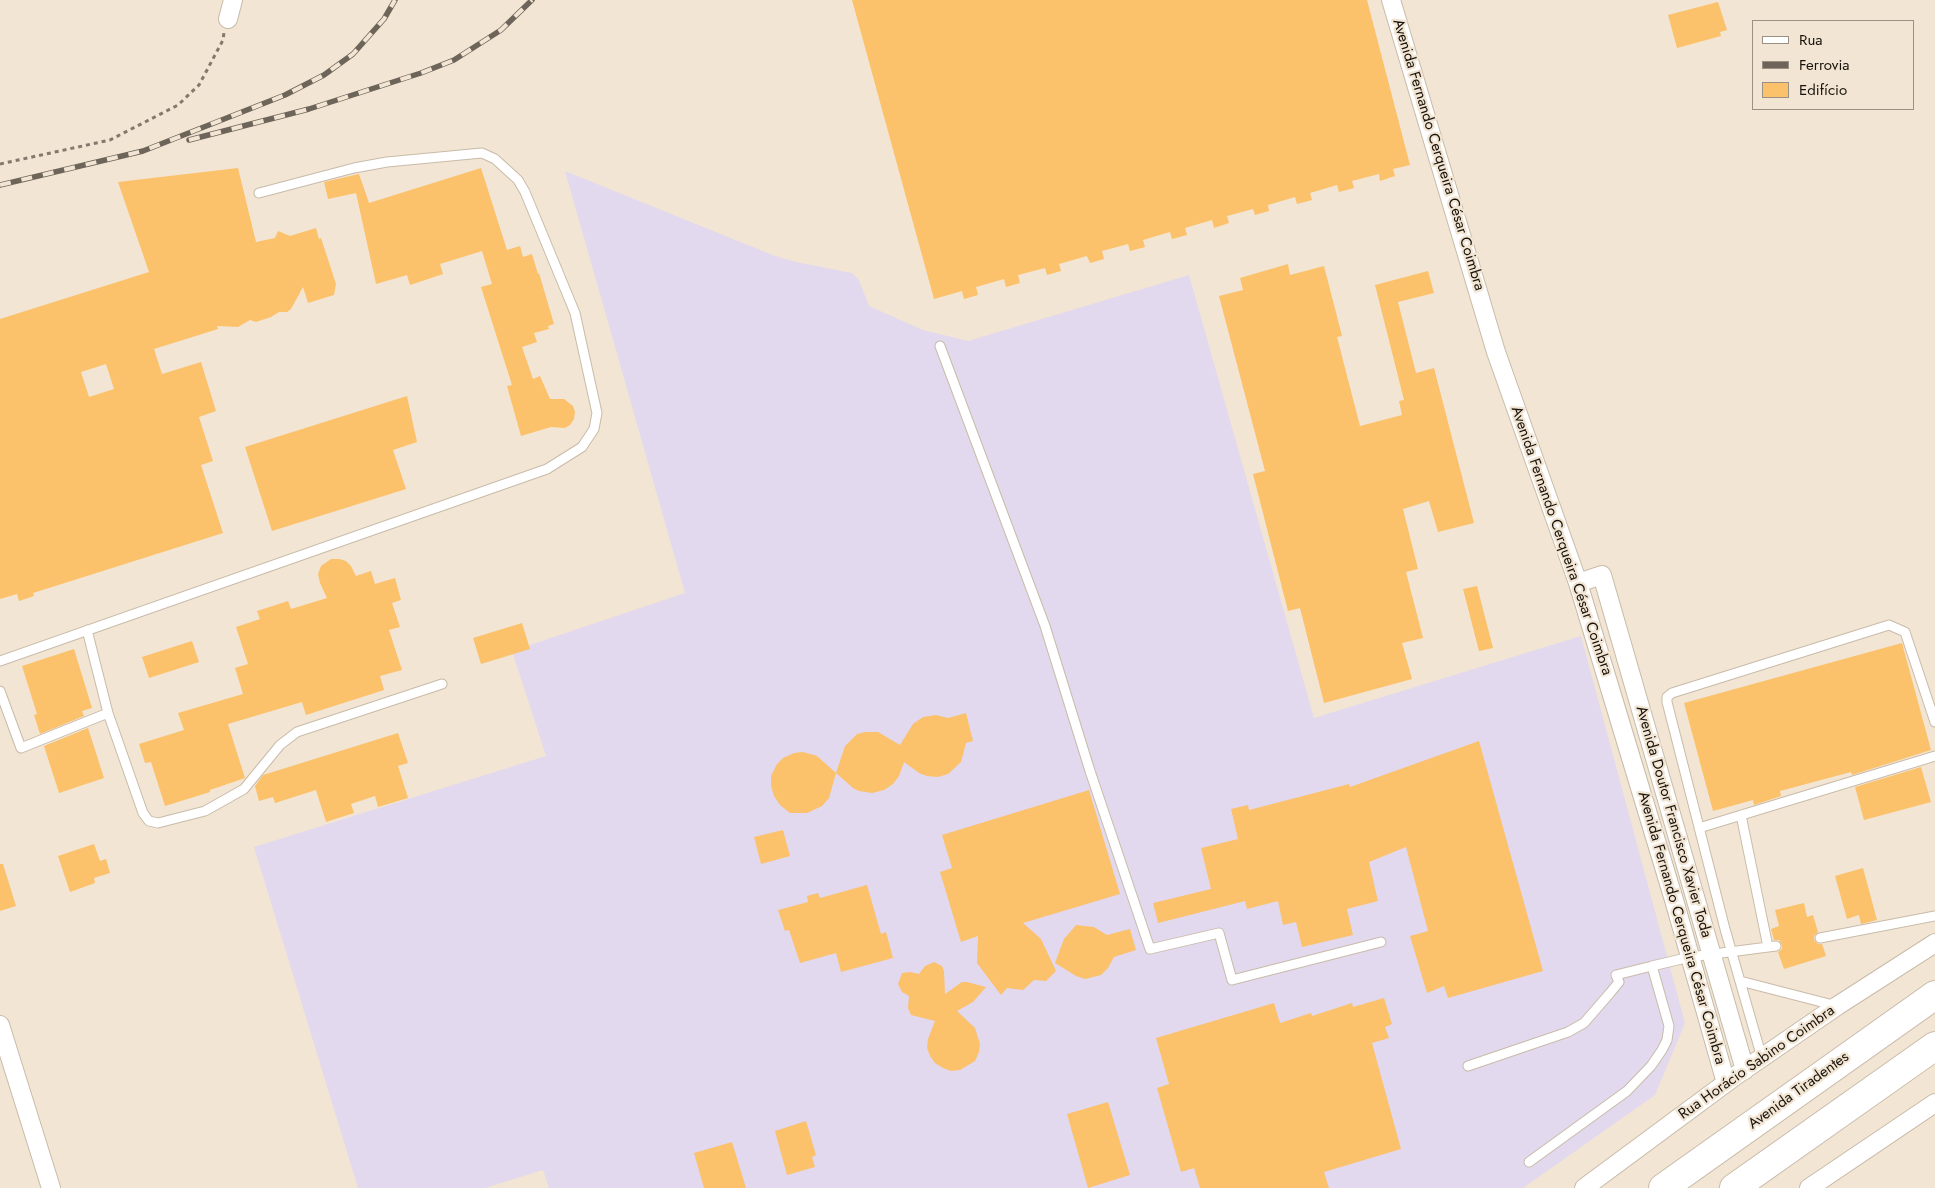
<!DOCTYPE html>
<meta charset="utf-8">
<style>
body{margin:0}
#map{position:relative;width:1935px;height:1188px;overflow:hidden;background:#f3e5d3;font-family:Jost,sans-serif}
canvas{display:block}
.legend{position:absolute;left:1752px;top:20px;width:162px;height:90px;box-sizing:border-box;background:#f3e5d3;border:1px solid #9b9183;margin:0;padding:6px 9px;list-style:none;font-size:15px;color:#17130c}
.legend li{display:flex;align-items:center;gap:10px;height:25px}
.legend b{width:25px;border:1px solid #9b9183}
</style>
<div id="map">
<canvas width="1935" height="1188"></canvas>
<ul class="legend">
<li><b style="height:6px;background:#fff"></b>Rua</li>
<li><b style="height:6px;background:#6d655a"></b>Ferrovia</li>
<li><b style="height:14px;background:#fbc16b"></b>Edifício</li>
</ul>
</div>
<script>
const g = document.querySelector('canvas').getContext('2d');
g.lineJoin = 'round';
function fillPath(path, color) { g.fillStyle = color; g.fill(path, 'evenodd'); }
const poly = rows => new Path2D(rows.map(r => 'M' + r).join(''));
function stroke(path, color, width, dash) { g.strokeStyle = color; g.lineWidth = width; g.lineCap = dash ? 'butt' : 'round'; g.setLineDash(dash || []); g.stroke(path); }
function label(font, color, halo, rows, align = 'center') {
  g.font = font + ' Jost,sans-serif'; g.lineWidth = 4.5; g.setLineDash([]); g.textBaseline = 'middle'; g.strokeStyle = halo; g.fillStyle = color; for (const [text, x, y, turn = 0] of rows) {
    g.save(); g.translate(x, y); g.rotate((+turn || 0) * Math.PI / 180); g.textAlign = isNaN(turn) ? turn : align; if (halo) g.strokeText(text, 0, 0); g.fillText(text, 0, 0); g.restore();
  }
}
fillPath(poly([
 [565,171,775,256,796,262,852,273,859,280,869,306,923,330,968,341,1189,275,1314,718,1581,636,1685,1023,1655,1095,1523,1188,549,1188,543,1170,485,1188,358,1188,254,847,546,756,512,651,685,593]
]), '#e2d9ee');
fillPath(poly([
 [852,0,1367,0,1410,165,1393,169,1395,176,1380,181,1379,174,1352,181,1354,188,1339,192,1337,185,1310,193,1312,200,1297,204,1295,197,1268,205,1269,211,1255,215,1253,209,1227,216,1229,223,1214,228,1212,220,1185,228,1187,235,1172,239,1170,232,1143,240,1145,247,1130,251,1128,244,1102,251,1104,259,1090,263,1087,256,1059,264,1061,271,1047,275,1045,268,1018,275,1020,283,1006,287,1004,279,976,287,978,295,964,299,962,291,934,299],
 [1718,2,1727,30,1720,32,1721,36,1677,48,1668,15],
 [238,168,256,242,275,238,278,231,290,236,316,228,319,239,321,238,336,284,334,295,308,303,303,287,291,309,287,312,279,312,271,317,256,322,250,320,238,327,217,326,218,329,154,349,162,374,201,362,216,411,199,417,213,461,201,465,223,533,33,593,34,596,19,601,17,594,0,599,0,319,149,272,118,182],
 [106,364,114,389,89,397,81,372],
 [481,168,507,250,520,246,523,257,532,254,538,274,539,273,554,324,548,326,549,329,534,333,537,342,522,347,533,379,540,376,550,399,564,399,573,406,575,412,574,419,570,425,565,428,551,427,521,436,507,386,512,385,481,287,492,284,482,251,440,264,443,274,410,285,407,275,376,284,356,193,328,199,324,182,359,174,369,203],
 [1288,264,1290,275,1324,266,1342,336,1337,337,1360,426,1402,415,1399,401,1404,400,1375,285,1428,271,1434,293,1398,302,1416,373,1434,368,1474,523,1438,532,1429,501,1403,509,1418,569,1406,572,1423,638,1402,643,1412,679,1324,703,1300,608,1288,611,1253,474,1265,471,1219,296,1243,290,1240,278],
 [407,396,417,442,393,450,406,489,272,531,245,447],
 [331,559,339,559,346,561,351,566,356,576,371,571,375,584,395,578,401,600,392,603,400,627,389,630,402,670,380,676,384,690,306,715,302,702,228,724,245,778,210,790,210,792,165,806,151,762,145,763,139,744,184,730,178,713,243,694,235,668,248,664,236,627,260,619,257,611,288,601,291,609,327,598,320,583,318,574,321,566],
 [1477,586,1493,648,1479,651,1463,589],
 [522,623,530,649,481,664,473,638],
 [192,641,199,662,149,678,142,657],
 [1902,643,1931,750,1852,775,1851,772,1780,791,1781,796,1754,805,1753,800,1713,811,1684,703],
 [74,649,92,708,82,711,84,716,40,734,34,715,37,714,22,666],
 [966,713,973,741,966,743,961,762,948,774,938,777,927,776,919,773,904,762,899,776,893,784,884,790,872,793,859,791,853,788,836,773,845,746,857,734,865,732,878,732,900,745,913,724,923,717,936,715,948,718],
 [88,728,104,778,59,793,44,746],
 [398,733,408,763,398,766,408,798,378,807,375,796,351,804,354,813,326,822,316,790,275,803,273,797,259,801,255,786,263,775],
 [1479,741,1543,971,1448,998,1444,986,1427,993,1410,936,1428,931,1406,847,1369,862,1378,901,1347,909,1353,935,1302,947,1296,922,1283,925,1278,901,1247,909,1245,901,1158,923,1153,903,1211,889,1201,848,1238,839,1231,809,1248,805,1249,810,1349,784,1350,787],
 [803,752,817,756,836,773,829,798,822,806,807,813,790,813,780,805,774,796,771,786,771,776,777,764,783,758,794,753],
 [1921,767,1931,802,1864,820,1855,787],
 [1089,790,1120,894,1023,923,1041,939,1056,971,1046,981,1034,980,1023,990,1007,988,1001,995,977,963,978,936,961,942,940,872,952,868,942,835],
 [783,830,790,856,761,864,754,837],
 [94,844,100,861,106,859,110,873,94,878,95,883,70,892,58,856],
 [0,864,3,864,16,906,0,911],
 [1863,868,1877,920,1861,924,1859,915,1847,919,1835,876],
 [867,885,881,934,886,932,893,958,841,972,836,953,800,963,789,930,785,931,778,910,808,902,807,896,818,893,820,898],
 [1804,903,1807,917,1813,915,1818,932,1814,936,1814,940,1818,944,1822,944,1826,956,1784,969,1778,952,1782,949,1782,945,1779,940,1774,940,1771,929,1779,926,1775,910],
 [1076,925,1094,927,1107,935,1130,929,1136,950,1114,957,1108,968,1101,975,1085,979,1076,976,1055,963,1064,939],
 [934,962,942,966,944,971,945,994,962,982,967,982,986,987,973,1002,957,1011,975,1028,980,1044,979,1052,975,1061,960,1070,951,1071,943,1068,935,1063,930,1056,927,1048,928,1039,935,1021,911,1015,908,1008,909,996,902,992,898,984,902,973,910,972,919,974,925,966],
 [1384,998,1392,1024,1385,1027,1389,1038,1372,1043,1401,1149,1324,1172,1329,1188,1200,1188,1194,1168,1181,1172,1157,1088,1169,1084,1156,1038,1274,1003,1280,1023,1311,1013,1312,1016,1352,1003,1353,1007],
 [1108,1102,1130,1175,1088,1188,1067,1114],
 [806,1121,816,1155,812,1157,815,1167,787,1175,775,1131],
 [732,1142,746,1188,704,1188,694,1153]
]), '#fbc16b');
const service = poly([
 [940,346,1045,626,1090,771,1150,949,1219,933,1232,980,1381,942],
 [87,630,108,713,143,813,149,821,158,823,205,811,244,789,280,745,297,732,442,684],
 [0,661,547,469,582,447,594,429,597,413,575,313,525,192,518,180,495,159,482,153,387,162,354,168,259,193],
 [0,691,21,748,108,713],
 [1741,815,1768,947],
 [1699,828,1935,756],
 [1820,938,1935,916],
 [1652,966,1690,957,1776,946],
 [1740,981,1837,1006],
 [1762,1058,1725,929,1667,702,1667,697,1672,693,1889,625,1905,632,1935,722],
 [1468,1066,1568,1032,1584,1023,1610,993,1619,982,1616,975,1652,966,1669,1026,1667,1040,1662,1050,1651,1066,1627,1091,1529,1162]
]);
const minor = poly([
 [1391,0,1496,352,1578,583,1674,900,1726,1083],
 [228,19,233,0],
 [1578,583,1602,575,1745,1070],
 [0,1025,51,1188],
 [1584,1188,1738,1074,1837,1006,1935,943],
 [1809,1188,1935,1103]
]);
const trunk = poly([
 [1663,1188,1935,995],
 [1734,1188,1935,1046]
]);
stroke(service, '#c8bba9', 11);
stroke(minor, '#c8bba9', 20);
stroke(trunk, '#c8bba9', 30);
stroke(poly([
 [0,164,110,140,178,105,199,85,223,40,224,32]
]), '#82796d', 3, [4, 4]);
stroke(service, '#fff', 9);
stroke(minor, '#fff', 18);
stroke(trunk, '#fff', 28);
const rail = poly([
 [189,140,309,109,421,73,454,60,501,30,532,0],
 [0,185,143,151,285,95,324,75,353,54,384,19,395,0]
]);
stroke(rail, '#6d655a', 5.5);
stroke(rail, '#f3e5d3', 4, [11]);
label('15px', '#17130c', '#f3e5d3', [
 ["Avenida Fernando Cerqueira César Coimbra",1438,155,73],
 ["Avenida Fernando Cerqueira César Coimbra",1561,541,71],
 ["Avenida Doutor Francisco Xavier Toda",1673,822,74],
 ["Avenida Fernando Cerqueira César Coimbra",1681,928,74],
 ["Rua Horácio Sabino Coimbra",1757,1063,-35],
 ["Avenida Tiradentes",1799,1091,-36]
]);
</script>
